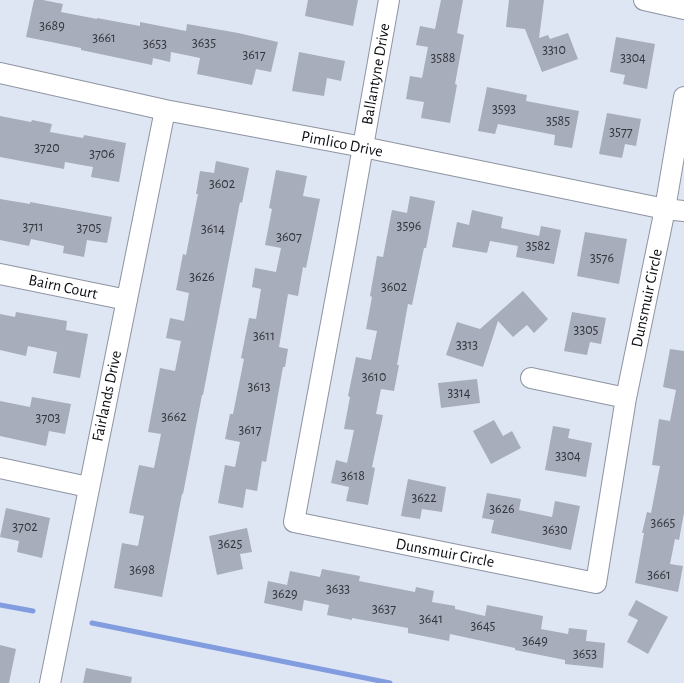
<!DOCTYPE html>
<style>
body{margin:0}
canvas{display:block;background:#dee5f3}
</style>
<canvas width="684" height="683"></canvas>
<script>
const g = document.querySelector('canvas').getContext('2d');
g.lineJoin = 'round';
const poly = rows => new Path2D(rows.map(r => 'M' + r).join(''));
function stroke(path, color, width, dash) { g.strokeStyle = color; g.lineWidth = width; g.lineCap = dash ? 'butt' : 'round'; g.setLineDash(dash || []); g.stroke(path); }
function fillPath(path, color) { g.fillStyle = color; g.fill(path, 'evenodd'); }
function label(font, color, halo, rows, align = 'center') {
  g.font = font + ' "Alegreya Sans",sans-serif'; g.lineWidth = 3; g.setLineDash([]); g.textBaseline = 'middle'; g.strokeStyle = halo; g.fillStyle = color; for (const [text, x, y, turn = 0] of rows) {
    g.save(); g.translate(x, y); g.rotate((+turn || 0) * Math.PI / 180); g.textAlign = isNaN(turn) ? turn : align; if (halo) g.strokeText(text, 0, 0); g.fillText(text, 0, 0); g.restore();
  }
}
stroke(poly([
 [0,605,33,611],
 [92,623,390,683]
]), '#819cdf', 5);
fillPath(poly([
 [34,0,43,0,63,4,61,12,97,19,97,18,140,26,140,22,186,31,187,24,238,33,278,42,271,72,256,69,252,85,197,74,200,58,171,52,170,62,153,58,152,65,81,50,81,48,26,37],
 [308,0,358,0,353,26,305,16],
 [441,0,463,0,457,33,464,35,455,84,457,85,450,123,421,118,424,102,406,99,410,76,422,78,428,47,416,45,420,26,435,29],
 [509,0,544,0,539,38,548,35,550,39,568,33,578,59,542,72,525,29,506,27],
 [616,37,655,44,647,89,623,84,625,75,610,72],
 [299,52,345,61,341,81,327,78,324,96,292,91],
 [487,87,527,95,526,101,579,111,572,148,554,145,555,135,498,124,495,134,478,131],
 [607,113,641,119,636,146,625,144,622,158,599,154],
 [0,116,31,122,32,120,52,124,50,132,83,138,84,135,126,143,119,182,91,177,93,167,65,162,64,169,0,157],
 [216,161,249,168,242,203,240,202,203,395,202,395,183,494,182,494,162,597,114,588,122,543,138,546,144,516,129,513,135,484,139,465,154,468,161,434,148,432,160,368,175,371,181,341,166,338,170,318,184,321,189,293,176,290,183,254,186,255,198,194,196,194,200,171,214,173],
 [276,170,307,176,303,196,320,199,306,268,303,267,298,296,288,294,279,347,288,349,285,367,283,367,266,462,262,461,257,491,246,489,243,508,218,503,225,465,235,467,240,442,225,439,230,414,233,414,244,359,241,358,249,318,256,319,261,289,252,287,255,268,276,272,281,248,265,245,272,209,269,208],
 [410,196,435,201,426,248,424,248,412,305,408,304,397,365,399,365,394,391,381,389,376,414,383,415,372,467,375,468,368,505,346,501,349,487,331,483,336,460,347,463,354,430,344,429,350,397,348,396,356,357,371,360,377,331,366,329,372,297,370,296,377,256,383,257,392,210,407,213],
 [0,199,30,204,30,202,112,217,107,243,87,240,84,257,63,253,64,246,31,239,29,246,0,240],
 [472,210,503,217,501,228,539,236,541,226,561,230,554,264,516,257,518,246,490,241,487,253,452,247,457,222,469,225],
 [585,232,627,239,619,284,577,276],
 [523,291,548,319,534,333,527,325,513,337,498,321,483,367,446,355,457,322,480,329],
 [16,312,67,321,66,330,88,334,80,378,53,373,57,352,28,346,26,356,0,350,0,314,15,317],
 [572,312,606,318,601,344,590,342,587,355,564,351],
 [670,349,684,351,684,513,679,540,675,539,670,564,683,566,678,592,635,583,644,533,642,533,647,512,651,513,660,466,652,465,659,419,670,421,676,390,663,387],
 [477,379,480,403,441,408,438,383],
 [32,397,71,404,65,434,49,431,46,446,0,436,0,401,30,407],
 [494,420,503,436,512,431,521,448,491,464,473,431],
 [553,426,570,429,568,438,592,443,586,477,545,470],
 [408,479,446,487,442,512,422,509,420,519,401,516],
 [487,493,521,499,519,510,552,517,555,501,580,506,571,550,491,533,494,520,482,518],
 [6,508,50,518,42,558,17,552,19,541,0,537],
 [247,528,252,552,240,554,243,569,217,575,209,536],
 [322,569,360,576,359,581,415,592,416,587,434,591,432,602,455,606,455,609,485,616,487,605,543,616,541,629,568,634,569,628,587,630,586,641,605,643,603,668,565,664,565,660,515,650,515,648,450,634,449,641,408,633,408,628,352,618,352,620,327,615,329,605,304,600,302,611,264,603,268,581,287,585,290,571,320,577],
 [636,600,668,617,648,654,627,642,638,620,628,615],
 [0,645,16,649,9,683,0,683],
 [86,668,132,677,131,683,83,683]
]), '#a7adbb');
const minor = poly([
 [389,0,345,248,294,522,596,583,626,398,665,209,684,97],
 [644,0,684,9],
 [0,73,165,110,363,147,665,209,684,211],
 [0,274,127,300],
 [531,378,626,398],
 [0,468,88,487],
 [50,683,165,110]
]);
stroke(minor, '#8e94a2', 22);
stroke(minor, '#fff', 20);
label('14px', '#32353c', null, [
 ["3689",52,26],
 ["3661",104,38],
 ["3635",204,43],
 ["3653",155,44],
 ["3310",554,50],
 ["3617",254,55],
 ["3588",443,58],
 ["3304",633,58],
 ["3593",504,109],
 ["3585",558,121],
 ["3577",621,132],
 ["3720",47,148],
 ["3706",102,154],
 ["3602",222,184],
 ["3596",409,226],
 ["3711",33,227],
 ["3705",89,228],
 ["3614",213,229],
 ["3607",289,237],
 ["3582",538,246],
 ["3576",602,258],
 ["3626",202,277],
 ["3602",394,287],
 ["3305",586,330],
 ["3611",264,336],
 ["3313",467,345],
 ["3610",374,377],
 ["3613",259,387],
 ["3314",459,393],
 ["3662",174,417],
 ["3703",48,418],
 ["3617",250,430],
 ["3304",568,456],
 ["3618",353,476],
 ["3622",424,498],
 ["3626",502,509],
 ["3665",663,523],
 ["3702",25,527],
 ["3630",555,530],
 ["3625",230,544],
 ["3698",142,570],
 ["3661",659,575],
 ["3633",338,589],
 ["3629",285,594],
 ["3637",384,609],
 ["3641",431,619],
 ["3645",483,626],
 ["3649",535,641],
 ["3653",585,654]
]);
label('16px', '#0b0d12', '#fff', [
 ["Ballantyne Drive",376,74,-80],
 ["Pimlico Drive",342,144,11],
 ["Bairn Court",63,287,12],
 ["Dunsmuir Circle",647,298,-78],
 ["Fairlands Drive",107,396,-78],
 ["Dunsmuir Circle",445,553,11]
]);
</script>
